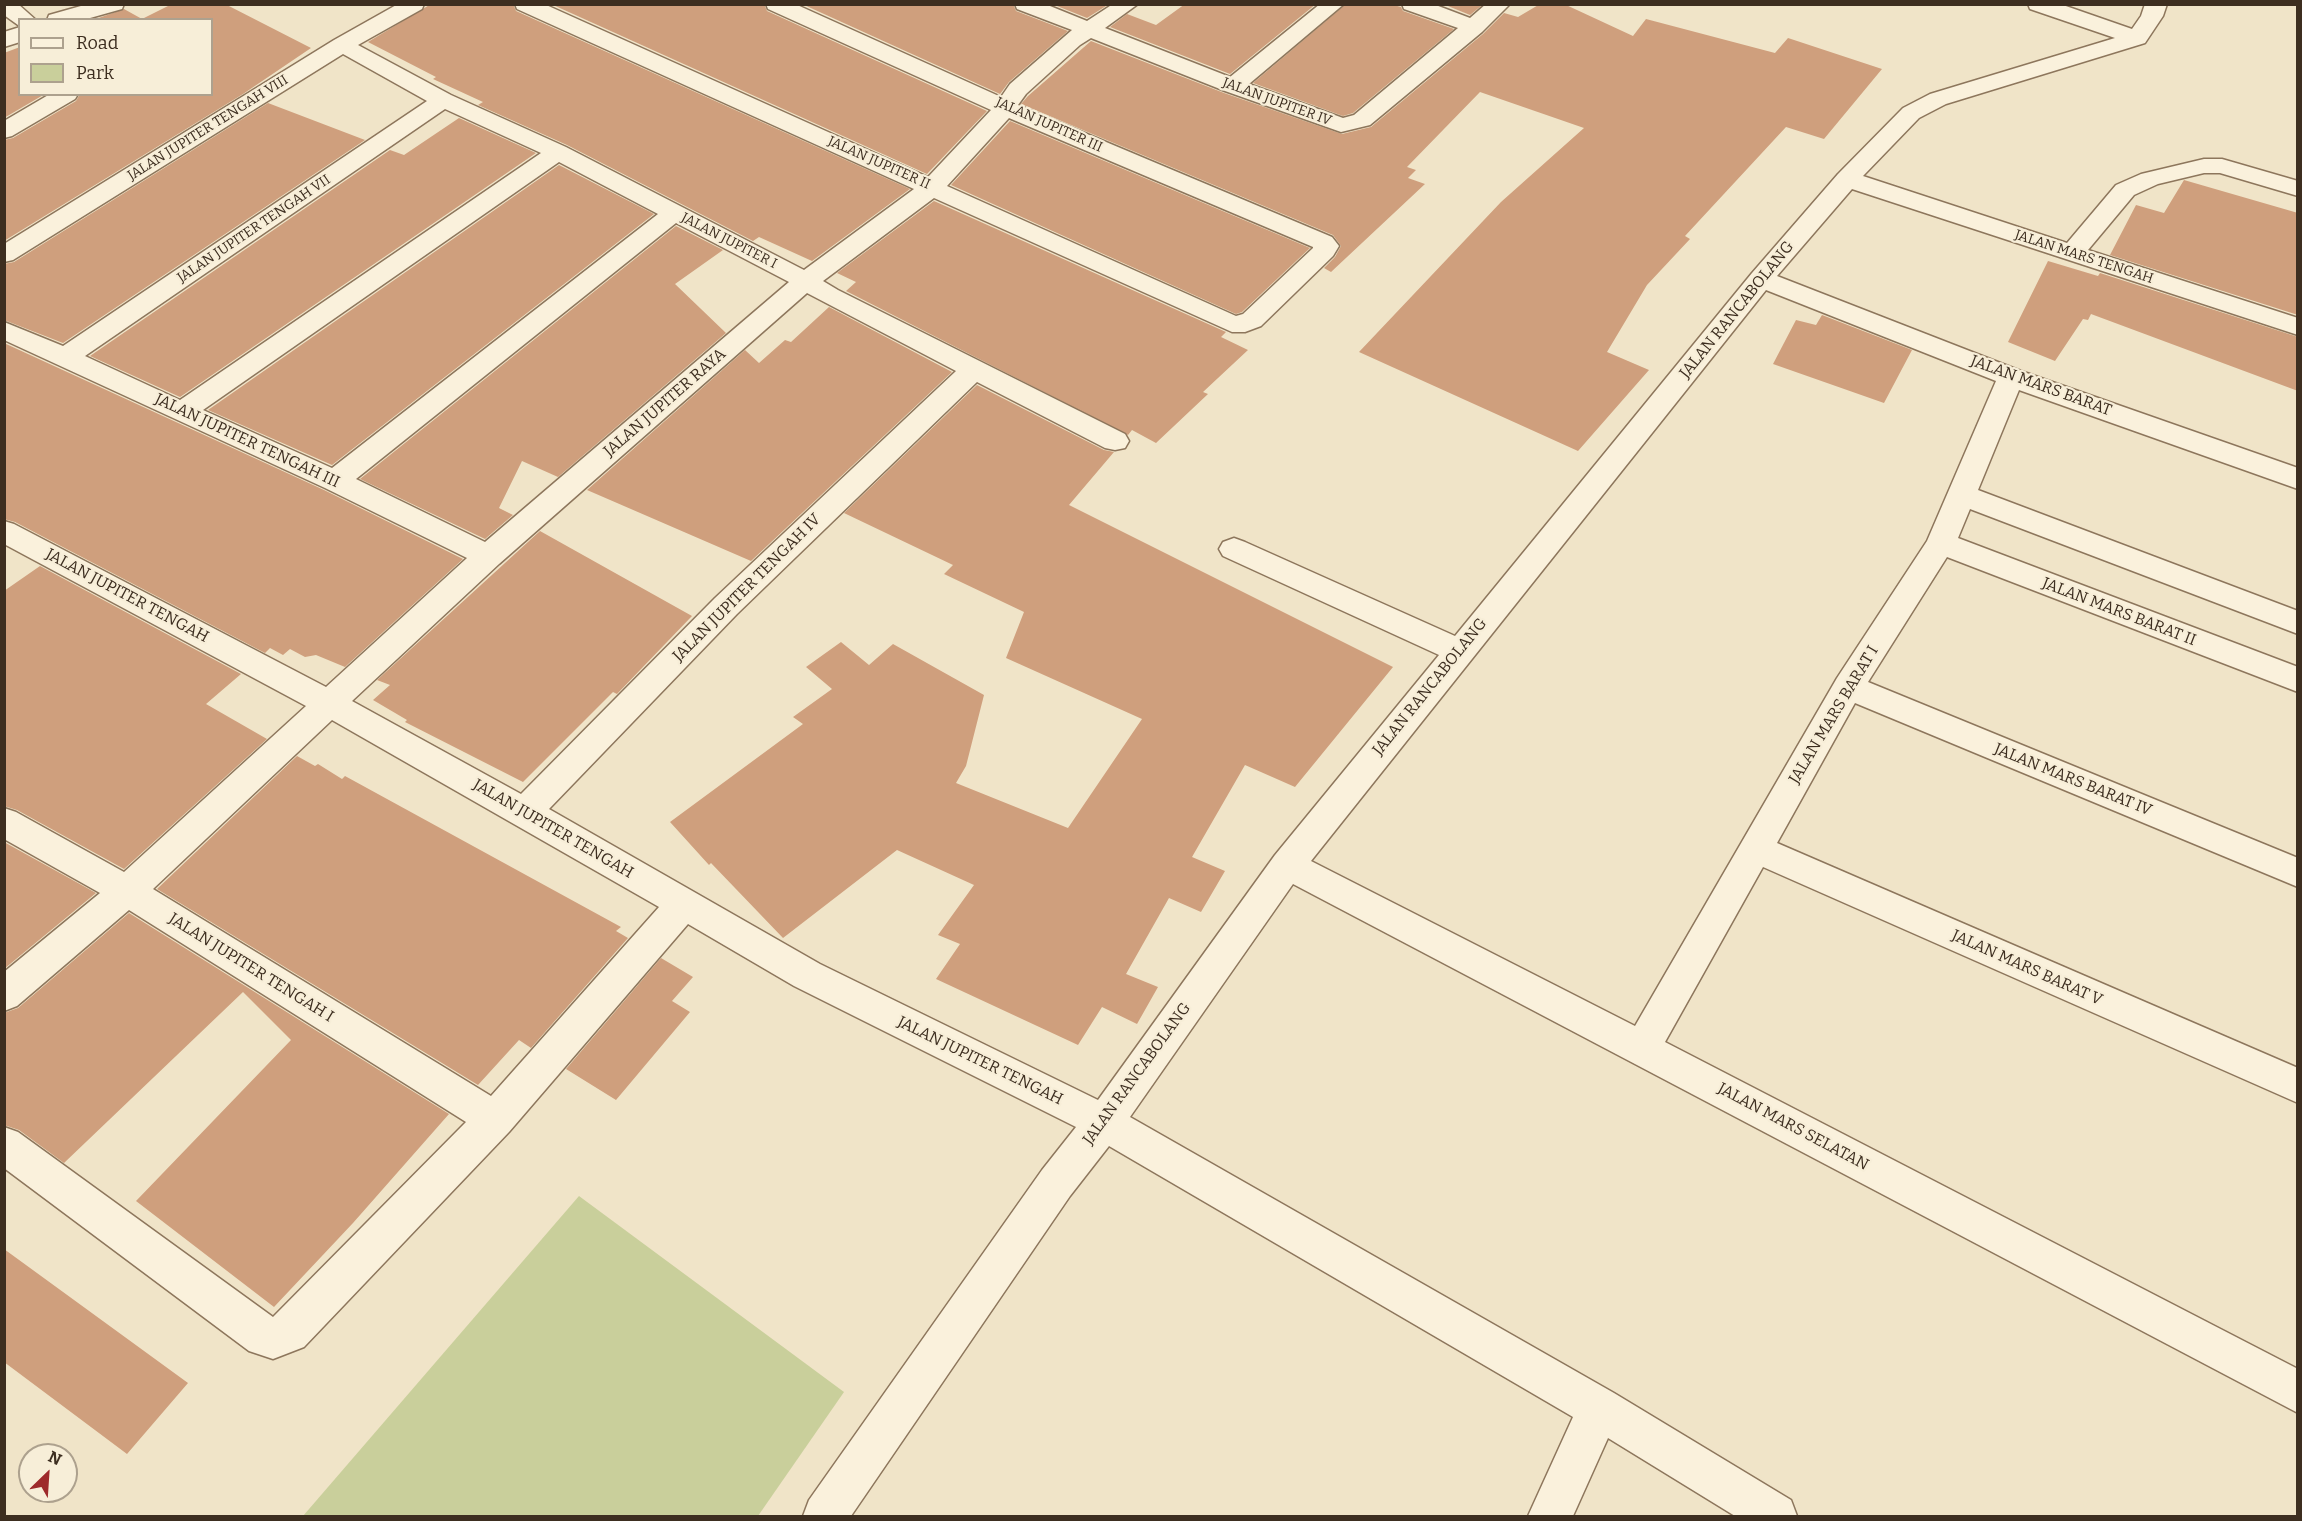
<!DOCTYPE html>
<style>
body{margin:0}
#map{position:relative;width:2302px;height:1521px;overflow:hidden;background:#f0e4c8;font-family:Bitter,serif}
canvas{display:block}
.frame{position:absolute;inset:0;border:6px solid #3d2e20;pointer-events:none}
.legend{position:absolute;left:18px;top:18px;width:195px;height:78px;box-sizing:border-box;background:#f7eed8;border:2px solid #ada18e;margin:0;padding:8px 10px;list-style:none;font-size:18px;color:#3d2e20}
.legend li{display:flex;align-items:center;gap:12px;height:30px}
.legend b{width:30px;border:2px solid #ada18e}
.north{position:absolute;left:18px;top:1443px;width:60px;height:60px;box-sizing:border-box;background:#f7eed8;border:2px solid #ada18e;border-radius:50%;rotate:25deg;font-size:16px;font-weight:700;line-height:24px;text-align:center;color:#3d2e20}
.north::after{content:'';display:block;margin:auto;width:21px;height:27px;background:#9e2a2b;clip-path:polygon(50% 0,100% 100%,50% 72%,0 100%)}
</style>
<div id="map">
<canvas width="2302" height="1521"></canvas>
<div class="frame"></div>
<ul class="legend">
<li><b style="height:8px;background:#faf1dc"></b>Road</li>
<li><b style="height:16px;background:#c9cf9b"></b>Park</li>
</ul>
<div class="north">N</div>
</div>
<script>
const g = document.querySelector('canvas').getContext('2d');
g.lineJoin = 'round';
function fillPath(path, color) { g.fillStyle = color; g.fill(path, 'evenodd'); }
const poly = rows => new Path2D(rows.map(r => 'M' + r).join(''));
function stroke(path, color, width, dash) { g.strokeStyle = color; g.lineWidth = width; g.lineCap = dash ? 'butt' : 'round'; g.setLineDash(dash || []); g.stroke(path); }
function label(font, color, halo, rows, align = 'center') {
  g.font = font + ' Bitter,serif'; g.lineWidth = 4.5; g.setLineDash([]); g.textBaseline = 'middle'; g.strokeStyle = halo; g.fillStyle = color; for (const [text, x, y, turn = 0] of rows) {
    g.save(); g.translate(x, y); g.rotate((+turn || 0) * Math.PI / 180); g.textAlign = isNaN(turn) ? turn : align; if (halo) g.strokeText(text, 0, 0); g.fillText(text, 0, 0); g.restore();
  }
}
fillPath(poly([
 [579,1196,844,1392,758,1516,303,1516]
]), '#c9cf9b');
fillPath(poly([
 [172,4,225,4,311,48,243,94,4,241,4,140,13,138,76,101,80,94,212,94,212,20,93,20,124,9,142,19],
 [431,4,513,4,516,11,910,189,812,261,759,237,753,241,567,145,478,105,483,102,433,79,436,77,368,42],
 [551,4,764,4,767,11,987,111,927,174],
 [802,4,1013,4,1016,11,1068,31,1009,82,1000,94],
 [1052,4,1101,4,1106,6,1087,18],
 [1185,4,1316,4,1230,74,1110,27,1127,14,1156,25],
 [1346,4,1390,4,1401,7,1403,11,1454,29,1353,113,1343,116,1253,83],
 [1443,4,1476,4,1481,6,1470,15],
 [1540,4,1564,4,1633,36,1646,19,1775,53,1788,38,1882,69,1824,139,1786,127,1685,236,1690,239,1647,285,1607,352,1649,370,1578,451,1359,352,1501,202,1584,128,1480,92,1407,167,1416,170,1408,178,1425,184,1331,272,1324,268,1335,257,1341,246,1333,235,1021,104,1028,96,1091,41,1224,93,1342,134,1371,127,1483,34,1504,13,1518,17],
 [20,47,20,94,45,94,4,118,4,53],
 [268,103,365,140,63,343,4,320,4,264,14,262],
 [459,118,536,153,180,397,90,356,390,150,404,155],
 [1010,121,1310,248,1242,312,1236,314,951,185],
 [559,165,654,214,332,465,208,410],
 [2184,180,2298,213,2298,315,2110,255,2136,205,2164,213],
 [934,201,1226,332,1221,337,1248,350,1203,392,1208,394,1156,443,1132,430,1128,435,846,291,856,282,837,273],
 [676,226,723,250,675,284,726,333,558,477,522,461,499,508,513,515,485,539,360,479],
 [2048,261,2098,276,2100,273,2298,337,2298,391,2091,314,2088,320,2083,319,2055,361,2008,342],
 [829,307,952,372,751,561,587,490,745,350,759,363,785,340,791,342],
 [1822,315,1912,350,1884,403,1773,364,1796,320,1816,325],
 [4,343,324,490,463,559,345,667,316,655,305,657,290,649,283,655,270,648,265,653,15,522,4,519],
 [977,385,1104,450,1114,452,1069,505,1393,667,1295,787,1245,765,1192,857,1225,871,1201,912,1169,898,1126,974,1158,987,1137,1024,1102,1007,1078,1045,936,979,960,944,938,935,974,885,897,850,783,938,711,863,709,865,670,822,803,724,793,717,832,689,806,667,841,642,869,665,893,644,984,695,966,766,956,783,1068,828,1142,719,1006,658,1024,612,944,574,953,565,844,513],
 [540,531,692,616,617,694,613,692,523,782,405,722,407,720,373,700,390,685,377,680],
 [40,566,241,674,206,704,267,739,124,869,17,810,4,806,4,591],
 [297,756,315,766,318,764,342,779,345,776,621,927,616,931,628,938,531,1048,519,1040,478,1085,157,889],
 [4,842,96,893,4,969],
 [129,913,449,1114,353,1223,274,1307,136,1201,291,1040,243,992,64,1163,19,1130,4,1125,4,1013,18,1008],
 [661,958,693,977,672,1001,690,1012,616,1100,566,1069],
 [4,1249,188,1383,127,1454,4,1362]
]), '#cf9f7d');
const minor = poly([
 [4,4,18,4,36,20,20,20,18,25,4,15,4,4],
 [88,4,124,4,122,9,83,20,47,20,49,15,88,4],
 [398,4,424,4,422,9,358,45,451,95,566,147,804,270,914,189,517,9,515,4,544,4,928,177,991,110,768,9,766,4,795,4,1001,97,1010,84,1072,30,1017,9,1015,4,1045,4,1087,21,1113,4,1138,4,1105,28,1230,77,1320,4,1344,4,1249,84,1343,118,1354,115,1458,28,1404,9,1402,4,1433,4,1470,18,1486,4,1510,4,1482,32,1370,125,1341,132,1225,91,1091,38,1080,45,1026,94,1018,105,1332,237,1339,246,1333,256,1261,326,1245,332,1232,332,934,198,823,281,838,290,1125,434,1129,441,1125,448,1115,450,1105,448,977,382,737,614,549,809,820,964,1098,1100,1275,855,1439,655,1223,556,1219,549,1223,542,1234,538,1245,542,1455,636,1752,273,1838,174,1903,108,1930,94,2115,38,2030,9,2028,4,2060,4,2132,29,2141,16,2145,4,2167,4,2163,16,2145,43,1946,104,1919,118,1863,176,2067,243,2116,185,2141,174,2204,159,2222,159,2298,181,2298,196,2220,173,2204,173,2158,184,2134,195,2088,250,2298,318,2298,335,1852,189,1777,276,2021,371,2298,468,2298,489,2019,390,1978,490,2298,611,2298,634,1970,509,1958,538,2298,667,2298,692,1947,557,1868,682,2298,858,2298,887,1855,703,1777,843,2298,1068,2298,1103,1763,867,1665,1042,2298,1369,2298,1413,1293,884,1130,1117,1614,1393,1791,1500,1797,1516,1735,1516,1608,1438,1573,1516,1528,1516,1573,1417,1109,1146,1070,1196,851,1516,803,1516,809,1500,1042,1170,1076,1127,794,986,688,924,509,1132,304,1347,273,1359,249,1351,4,1168,4,1127,18,1132,273,1317,466,1122,129,910,17,1006,4,1011,4,972,100,893,4,839,4,808,16,812,124,872,306,706,4,544,4,521,14,524,326,687,467,558,325,488,4,340,4,322,63,346,427,101,343,54,13,260,4,262,4,244,334,40,398,4],
 [445,109,541,153,180,400,85,356,445,109],
 [1009,118,1313,247,1313,248,1243,314,1236,316,947,186,1009,118],
 [559,162,658,214,332,468,203,410,559,162],
 [676,223,789,282,485,542,356,479,676,223],
 [1766,290,1996,381,1927,541,1837,678,1635,1026,1311,861,1766,290],
 [807,293,956,371,715,598,521,794,352,701,499,564,807,293],
 [332,720,659,907,491,1096,153,889,332,720],
 [20,27,20,42,4,47,4,32,20,27],
 [50,94,78,94,75,99,12,136,4,138,4,121,50,94]
]);
stroke(minor, '#8d765c', 3);
fillPath(minor, '#faf1dc');
label('14px', '#3d2e20', '#f7eed8', [
 ["JALAN JUPITER IV",1277,102,20],
 ["JALAN JUPITER III",1049,125,24],
 ["JALAN JUPITER TENGAH VIII",208,128,-32],
 ["JALAN JUPITER II",879,163,24],
 ["JALAN JUPITER TENGAH VII",254,229,-34],
 ["JALAN JUPITER I",729,241,27],
 ["JALAN MARS TENGAH",2084,257,18]
]);
label('16px', '#3d2e20', '#f7eed8', [
 ["JALAN RANCABOLANG",1737,310,-51],
 ["JALAN MARS BARAT",2041,386,20],
 ["JALAN JUPITER RAYA",665,403,-41],
 ["JALAN JUPITER TENGAH III",247,441,25],
 ["JALAN JUPITER TENGAH IV",747,588,-45],
 ["JALAN JUPITER TENGAH",127,596,28],
 ["JALAN MARS BARAT II",2119,612,21],
 ["JALAN RANCABOLANG",1430,687,-51],
 ["JALAN MARS BARAT I",1834,715,-59],
 ["JALAN MARS BARAT IV",2073,780,22],
 ["JALAN JUPITER TENGAH",553,829,30],
 ["JALAN JUPITER TENGAH I",251,968,32],
 ["JALAN MARS BARAT V",2027,968,24],
 ["JALAN JUPITER TENGAH",980,1061,26],
 ["JALAN RANCABOLANG",1137,1074,-54],
 ["JALAN MARS SELATAN",1793,1127,28]
]);
</script>
